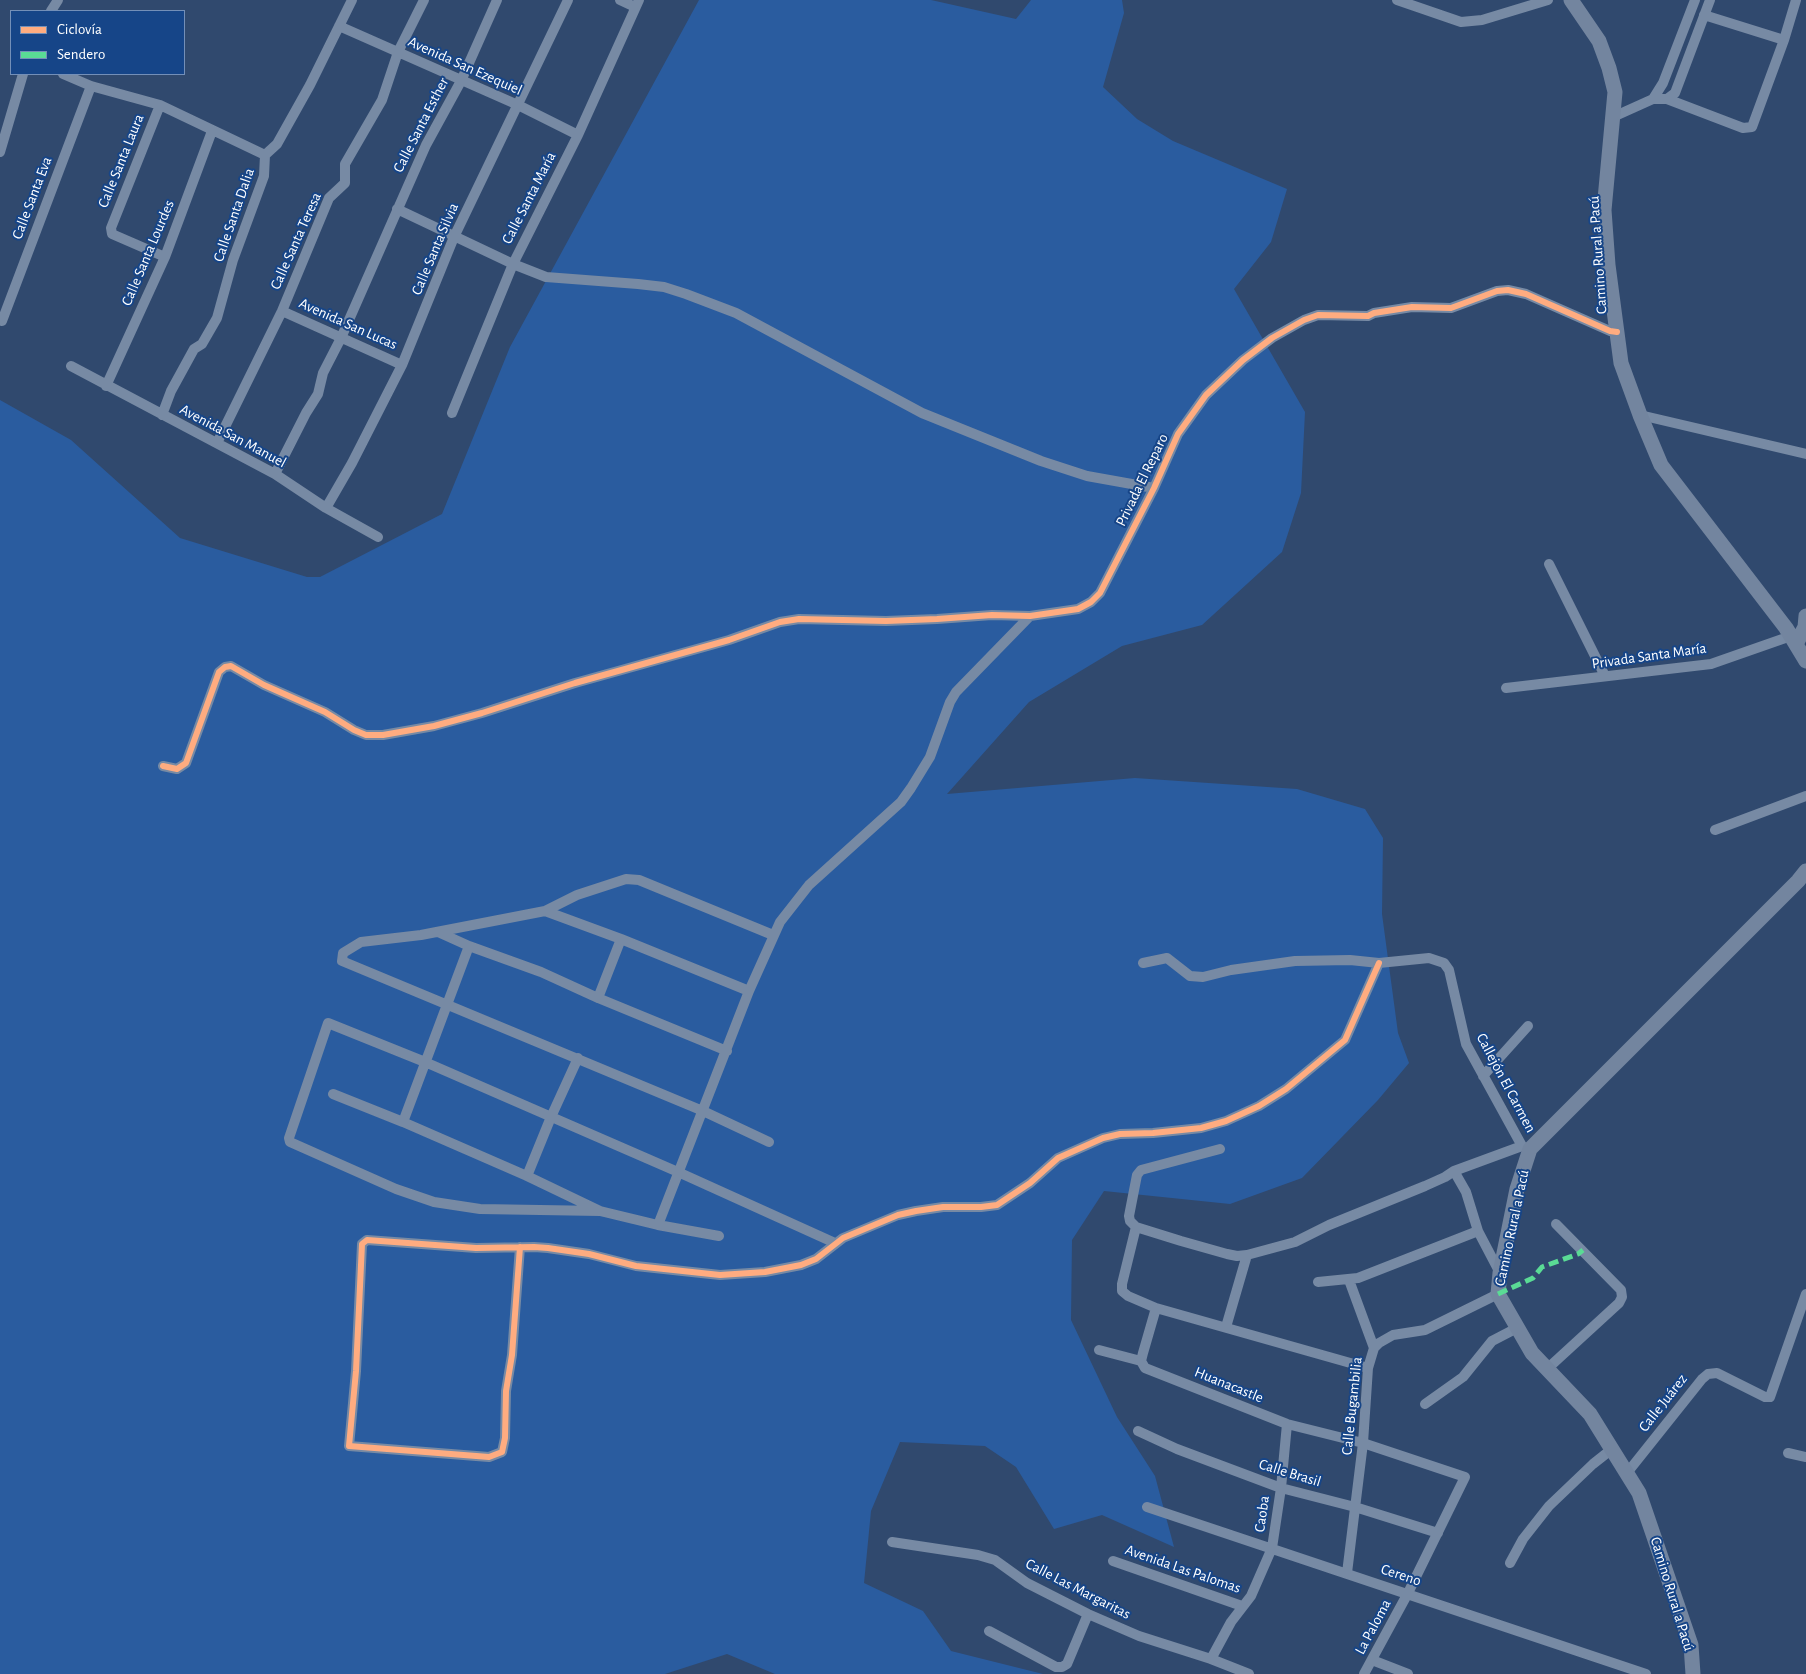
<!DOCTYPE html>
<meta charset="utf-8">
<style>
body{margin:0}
#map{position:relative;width:1806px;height:1674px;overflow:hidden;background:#30496e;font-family:"Alegreya Sans",sans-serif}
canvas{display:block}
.legend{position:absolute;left:10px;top:10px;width:175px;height:65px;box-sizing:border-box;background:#164588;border:1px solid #738fb8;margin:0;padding:6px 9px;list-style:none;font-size:15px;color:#fff}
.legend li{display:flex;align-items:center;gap:10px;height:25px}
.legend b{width:25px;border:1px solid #738fb8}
</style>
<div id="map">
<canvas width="1806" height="1674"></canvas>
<ul class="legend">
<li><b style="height:6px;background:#ffac80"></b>Ciclovía</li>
<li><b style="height:6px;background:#5adb95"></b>Sendero</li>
</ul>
</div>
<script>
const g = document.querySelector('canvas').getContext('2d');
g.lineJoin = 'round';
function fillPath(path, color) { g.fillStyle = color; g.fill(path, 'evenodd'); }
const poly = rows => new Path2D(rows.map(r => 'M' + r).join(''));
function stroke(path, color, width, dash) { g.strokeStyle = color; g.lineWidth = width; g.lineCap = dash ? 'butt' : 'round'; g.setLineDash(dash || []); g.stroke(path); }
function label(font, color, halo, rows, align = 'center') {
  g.font = font + ' "Alegreya Sans",sans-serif'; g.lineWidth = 4; g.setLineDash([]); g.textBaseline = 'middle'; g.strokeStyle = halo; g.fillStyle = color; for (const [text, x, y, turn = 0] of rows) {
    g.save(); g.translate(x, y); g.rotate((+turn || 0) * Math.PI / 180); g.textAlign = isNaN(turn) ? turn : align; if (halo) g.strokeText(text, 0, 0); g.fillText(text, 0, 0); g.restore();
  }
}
fillPath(poly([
 [699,0,931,0,1016,19,1031,0,1122,0,1124,13,1103,87,1137,119,1173,141,1287,189,1271,242,1234,289,1305,412,1301,493,1282,552,1202,625,1122,646,1029,702,947,794,1135,778,1297,789,1365,809,1383,838,1382,914,1398,1033,1409,1063,1378,1100,1302,1178,1230,1204,1104,1191,1072,1240,1071,1320,1117,1417,1155,1476,1174,1547,1102,1515,1054,1529,1016,1467,985,1446,900,1442,871,1511,864,1583,923,1611,951,1651,1043,1674,775,1674,727,1654,665,1674,0,1674,0,400,71,440,180,538,307,577,320,577,442,514,510,347]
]), '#2a5c9f');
stroke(poly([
 [620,0,635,7],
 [1397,0,1461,22,1482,20,1548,0],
 [51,11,58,0],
 [1704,15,1784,40],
 [339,26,518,105,578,135],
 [63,74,91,86,160,105,265,155],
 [1653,99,1663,83,1695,0],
 [1667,99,1743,128,1752,127,1784,40,1796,0],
 [160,105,111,228,112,234,165,257],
 [1613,117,1653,99,1667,99,1675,93,1710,0],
 [0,152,23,74],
 [397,209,513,264,546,277,638,284,664,287,686,294,736,313,922,413,1041,461,1087,476,1154,488],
 [282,311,402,365],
 [2,321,91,86],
 [71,366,275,474,326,508,378,537],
 [106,386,165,257,212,131],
 [452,413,513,264,578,135,639,0],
 [162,415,171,391,194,349,202,344,217,318,233,260,264,176,265,155,277,144,310,85,352,0],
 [1640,415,1806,454],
 [217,443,282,311,329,198,345,183,345,164,382,100,398,52,424,0],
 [275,474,306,413,318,394,323,373,341,338,426,145,461,81,497,0],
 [326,508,352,463,402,365,454,237,568,0],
 [1549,564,1605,676],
 [1506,688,1711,664,1791,636],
 [163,766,177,769,186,763,219,672,225,667,231,666,264,685,325,712,354,730,366,735,383,735,434,726,482,713,575,683,729,640,780,622,799,619,886,621,937,619,992,615,1030,616,1078,609,1091,602,1100,593,1154,488,1178,434,1206,395,1243,360,1272,338,1304,320,1318,315,1368,316,1374,313,1412,307,1451,308,1497,291,1508,290,1526,294,1610,331,1617,332],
 [1715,830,1806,796],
 [545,911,621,939,749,991],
 [438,932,469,946,541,972,598,998,727,1051],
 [1143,963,1167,958,1190,976,1203,977,1231,970,1295,961,1350,960,1379,963,1429,958,1444,963,1449,970,1466,1044,1522,1146,1526,1148],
 [598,998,621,939],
 [1483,1076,1528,1026],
 [333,1094,403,1122,527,1176,600,1211,658,1225,719,1236],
 [403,1122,469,946],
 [769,1142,703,1111,342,961,343,953,361,942,421,935,545,911,577,895,626,879,639,880,773,935],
 [1220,1149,1141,1170,1137,1175,1129,1216,1130,1221,1136,1227,1181,1241,1227,1254,1237,1256,1247,1255,1295,1242,1329,1225,1425,1186,1445,1177,1454,1171,1522,1146],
 [1454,1171,1466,1192,1478,1231,1500,1273],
 [527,1176,551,1117,578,1058],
 [600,1211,480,1209,434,1202,396,1189,290,1142,289,1138,328,1023,425,1062,678,1172,835,1243],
 [658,1225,749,991,780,922,809,885,901,802,911,788,930,757,950,702,956,692,1030,616],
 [1136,1227,1122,1284,1122,1291,1128,1296,1156,1308,1368,1368],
 [520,1247,512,1355,506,1391,505,1438,502,1452,489,1457,349,1446,356,1371,362,1244,367,1240,476,1248,534,1247,548,1248,589,1254,636,1266,720,1275,765,1272,801,1265,816,1259,843,1238,898,1215,916,1211,943,1207,981,1207,997,1205,1030,1183,1058,1158,1103,1138,1120,1134,1153,1133,1201,1128,1226,1121,1259,1106,1286,1089,1345,1040,1379,963],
 [1349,1280,1374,1348],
 [1318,1282,1358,1278,1478,1231],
 [1156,1308,1143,1353,1141,1361,1145,1368,1287,1424,1363,1443,1465,1477,1408,1593,1364,1674],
 [1226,1327,1247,1255],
 [1099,1350,1141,1361],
 [1547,1369,1619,1303,1622,1297,1621,1290,1556,1224],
 [1425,1404,1463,1377,1492,1341,1517,1328],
 [1138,1431,1177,1449,1281,1488,1355,1507,1438,1533],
 [1788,1453,1806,1457],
 [1627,1473,1702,1379,1708,1374,1717,1373,1765,1397,1770,1397,1806,1294],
 [1147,1507,1646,1674],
 [892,1542,978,1555,995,1560,1027,1583,1088,1614,1139,1636,1211,1659,1249,1674],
 [1113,1561,1242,1606],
 [1510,1563,1523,1539,1549,1506,1593,1464,1612,1449],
 [1347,1573,1363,1443,1368,1368,1374,1348,1379,1343,1393,1335,1425,1330,1498,1294],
 [989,1631,1056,1667,1062,1667,1067,1664,1088,1614],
 [1211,1659,1231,1622,1251,1596,1272,1548,1281,1488,1287,1424],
 [1372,1660,1408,1674]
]), '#778aa4', 10);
stroke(poly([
 [1571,0,1599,41,1609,68,1615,92,1604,210,1608,265,1621,363,1640,415,1661,465,1786,628,1806,661],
 [1796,644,1805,627,1806,616],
 [1693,1674,1691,1645,1639,1493,1590,1414,1532,1353,1498,1294,1500,1273,1517,1189,1530,1149,1798,881,1806,871]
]), '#73859f', 15);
stroke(poly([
 [1498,1294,1533,1278,1542,1267,1578,1254,1583,1250]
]), '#5adb95', 5, [10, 5]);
stroke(poly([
 [163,766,177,769,186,763,219,672,225,667,231,666,264,685,325,712,354,730,366,735,383,735,434,726,482,713,575,683,729,640,780,622,799,619,886,621,937,619,992,615,1030,616,1078,609,1091,602,1100,593,1154,488,1178,434,1206,395,1243,360,1272,338,1304,320,1318,315,1368,316,1374,313,1412,307,1451,308,1497,291,1508,290,1526,294,1610,331,1617,332],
 [520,1247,512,1355,506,1391,505,1438,502,1452,489,1457,349,1446,356,1371,362,1244,367,1240,476,1248,534,1247,548,1248,589,1254,636,1266,720,1275,765,1272,801,1265,816,1259,843,1238,898,1215,916,1211,943,1207,981,1207,997,1205,1030,1183,1058,1158,1103,1138,1120,1134,1153,1133,1201,1128,1226,1121,1259,1106,1286,1089,1345,1040,1379,963]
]), '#ffac80', 6);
label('15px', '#fff', '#164588', [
 ["Avenida San Ezequiel",465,66,24],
 ["Calle Santa Esther",421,125,-63],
 ["Calle Santa Laura",121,161,-68],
 ["Calle Santa Eva",32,198,-69],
 ["Calle Santa María",529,198,-63],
 ["Calle Santa Dalia",234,215,-71],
 ["Calle Santa Teresa",296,241,-66],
 ["Calle Santa Silvia",435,249,-67],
 ["Calle Santa Lourdes",148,253,-67],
 ["Camino Rural a Pacú",1598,255,-94],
 ["Avenida San Lucas",348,324,24],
 ["Avenida San Manuel",233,436,28],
 ["Privada El Reparo",1142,480,-64],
 ["Privada Santa María",1649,656,-8],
 ["Callejón El Carmen",1506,1083,62],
 ["Camino Rural a Pacú",1512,1228,-78],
 ["Huanacastle",1229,1385,22],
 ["Calle Juárez",1663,1403,-52],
 ["Calle Bugambilia",1352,1406,-84],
 ["Calle Brasil",1290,1473,17],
 ["Caoba",1262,1514,-82],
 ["Avenida Las Palomas",1183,1569,19],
 ["Cereno",1401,1575,18],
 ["Calle Las Margaritas",1078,1589,27],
 ["Camino Rural a Pacú",1672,1594,73],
 ["La Paloma",1373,1627,-62]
]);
</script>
